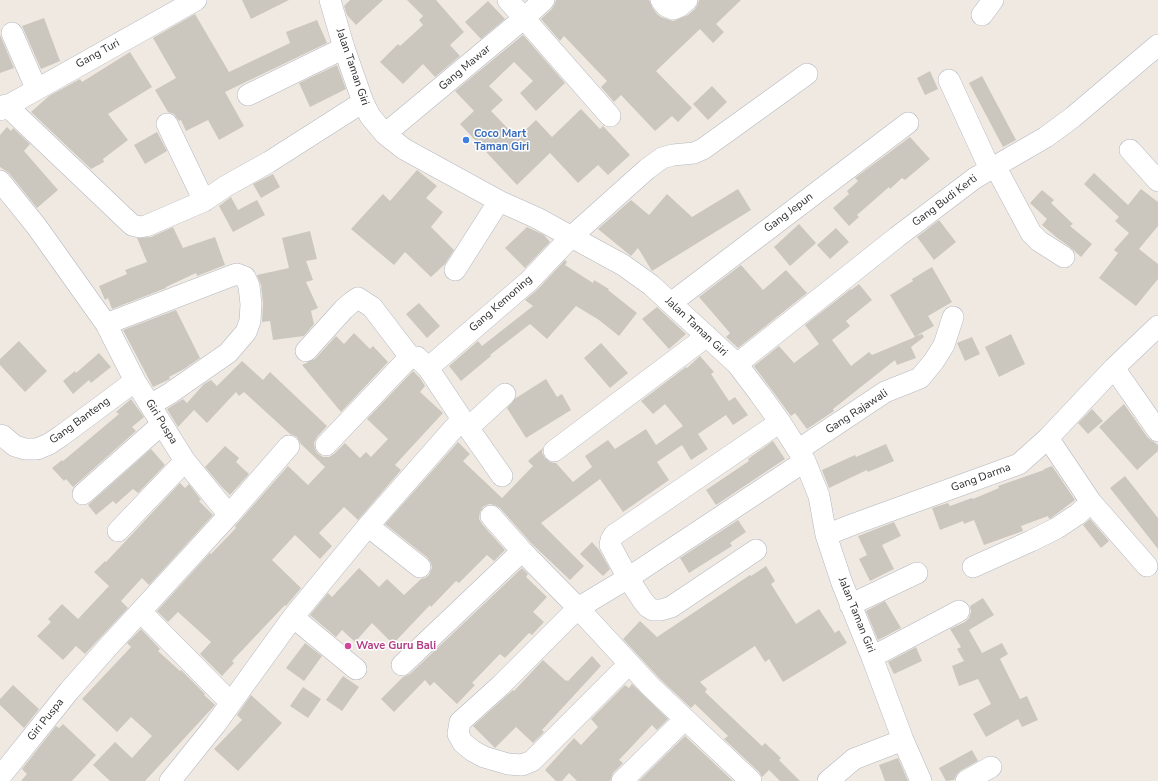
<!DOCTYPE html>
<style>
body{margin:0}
canvas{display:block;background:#efe9e1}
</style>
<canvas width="1158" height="781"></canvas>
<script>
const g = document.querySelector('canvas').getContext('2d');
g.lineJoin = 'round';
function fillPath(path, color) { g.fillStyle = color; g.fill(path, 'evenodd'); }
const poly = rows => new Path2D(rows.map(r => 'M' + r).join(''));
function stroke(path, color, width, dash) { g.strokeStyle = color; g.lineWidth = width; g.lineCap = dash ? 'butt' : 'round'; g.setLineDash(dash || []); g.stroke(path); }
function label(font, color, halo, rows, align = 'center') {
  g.font = font + ' "Nunito Sans",sans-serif'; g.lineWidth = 3; g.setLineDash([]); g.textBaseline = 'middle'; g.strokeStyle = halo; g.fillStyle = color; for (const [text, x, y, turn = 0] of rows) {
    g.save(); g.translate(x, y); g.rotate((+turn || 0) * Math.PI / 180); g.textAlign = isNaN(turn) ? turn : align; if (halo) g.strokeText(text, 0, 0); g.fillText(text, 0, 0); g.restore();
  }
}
fillPath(poly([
 [242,0,289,0,251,19],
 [350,0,383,0,356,25,347,15,344,6],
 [407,0,436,0,464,32,450,45,460,56,435,77,423,64,403,84,380,62,398,44,400,46,423,25,419,20,423,16],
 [556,0,649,0,652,7,657,14,661,17,673,21,688,15,695,9,698,4,699,0,741,0,716,24,724,32,713,43,700,29,656,71,692,108,678,122,672,116,655,131,621,95,614,102,601,87,607,81,564,36,560,41,541,19,552,9,555,4],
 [488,1,505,19,481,39,465,22],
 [195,14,229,72,290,43,286,32,317,20,327,43,225,92,244,126,219,140,208,120,186,131,181,120,179,121,174,114,168,112,155,90,176,78,153,38],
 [44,18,60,61,41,69,22,26],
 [0,35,14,68,0,73],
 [523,35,565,83,536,111,520,93,533,81,514,62,489,86,503,100,491,111,517,138,536,120,552,137,581,109,600,129,603,126,630,155,608,175,598,165,578,183,550,153,517,185,460,124,474,111,455,91],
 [130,52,152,87,108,114,128,140,103,159,104,162,91,169,31,112,49,96,80,79,82,82],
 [337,65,346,89,310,107,299,83],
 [930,71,938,89,925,95,917,78],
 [982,76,1016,140,1003,147,969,83],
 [712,86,727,102,708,120,693,104],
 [7,127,11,131,13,128,30,144,24,151,58,190,37,208,9,173,0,167,0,135],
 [157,132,167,151,145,164,134,145],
 [910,137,930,159,905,180,902,178,890,189,889,187,857,215,859,217,849,226,833,208,849,194,847,191,858,181,855,178],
 [417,170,437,186,426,198,443,212,431,227,454,250,445,264,431,277,405,252,394,265,351,229,383,194,390,201],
 [1094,173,1128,205,1141,189,1158,202,1158,226,1139,249,1158,264,1158,279,1136,306,1099,278,1118,253,1114,250,1129,233,1115,221,1119,217,1084,184],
 [273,174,280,187,261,198,253,184],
 [738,189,751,210,652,271,638,248,631,256,598,229,631,200,649,215,667,194,692,217],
 [1042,190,1054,200,1051,203,1073,224,1070,226,1092,244,1081,257,1070,247,1056,237,1042,225,1047,219,1030,203],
 [231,197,238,210,257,200,265,215,233,232,219,206],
 [939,220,956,242,934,260,917,237],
 [799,224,816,243,790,266,774,247],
 [173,227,183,248,215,237,225,265,197,276,196,273,166,287,166,288,112,309,108,298,105,300,99,286,127,274,125,270,147,262,137,238,151,237],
 [527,227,544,235,550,242,525,268,505,248],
 [836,228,849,242,830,259,817,245],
 [310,231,317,259,306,261,313,280,306,282,318,308,311,311,314,324,304,336,273,340,270,321,262,322,263,303,261,285,257,275,289,268,282,238],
 [565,260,567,262,565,265,593,283,594,280,609,289,608,290,637,313,619,336,599,320,576,306,547,339,530,324,490,355,491,356,461,381,449,366,478,341,482,346,533,306,525,300,538,289],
 [741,265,763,290,786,270,807,293,738,348,726,337,730,333,699,297],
 [932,267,952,302,928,316,934,326,916,336,922,334,924,337,911,347,916,358,897,365,895,360,833,409,834,411,807,429,795,413,791,416,754,366,779,346,794,363,819,344,805,325,851,289,851,290,859,284,872,300,846,321,850,326,832,340,851,366,869,352,872,355,915,337,890,295,913,281,912,279],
 [419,303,440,326,427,338,406,314],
 [657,307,686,334,669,349,642,319],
 [176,310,200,358,184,369,169,377,170,379,153,387,123,330],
 [354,333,370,349,373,346,388,362,341,412,302,365,315,359,336,336,344,344],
 [1011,334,1025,364,999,377,985,347],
 [972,337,980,354,965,361,957,343],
 [19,341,47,371,25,392,0,365,0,359],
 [601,343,628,373,610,388,584,358],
 [99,353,111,367,91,383,89,380,73,394,63,381,75,371,76,373],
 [700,356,714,372,711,374,729,401,735,397,748,415,733,425,726,415,698,434,708,449,691,460,682,445,657,462,669,480,623,512,600,479,541,523,584,566,570,580,531,543,500,508,495,505,489,504,483,507,480,512,479,519,482,524,505,550,494,561,487,555,459,583,456,581,431,607,430,605,393,644,372,623,355,642,342,630,336,637,310,615,328,593,332,597,359,568,379,587,387,579,404,595,421,579,425,578,429,575,432,568,431,563,428,558,385,524,458,442,470,454,463,461,502,498,533,466,528,461,543,448,542,453,545,458,550,462,556,463,573,482,592,467,585,456,608,440,615,449,646,429,656,445,683,426,665,404,653,414,641,401,686,367,687,368],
 [242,361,263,380,270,372,327,426,317,437,314,443,315,449,317,453,323,457,329,457,334,454,345,443,360,458,366,452,371,457,388,439,367,419,413,371,420,378,425,386,420,392,443,413,395,465,401,470,358,520,344,507,319,533,332,546,320,559,295,535,272,560,301,588,286,606,285,605,232,661,234,663,222,676,200,654,211,642,178,612,168,622,157,611,210,553,211,554,236,528,235,526,288,466,308,485,325,467,301,444,297,437,290,434,244,392,239,396,236,392,207,423,194,410,178,427,167,409,183,399,187,403,204,384,211,380,217,386],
 [546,379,557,397,562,394,571,410,526,438,507,408,516,398],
 [131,399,144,417,132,427,136,431,73,487,66,479,64,481,52,468,62,460,63,461,119,414,116,412],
 [1124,404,1148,438,1158,445,1158,451,1137,470,1099,427],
 [1092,409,1103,421,1088,434,1078,423],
 [773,441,785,459,716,505,706,490,749,461,748,459],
 [886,444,894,461,868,472,867,470,829,488,822,470,855,455,856,457],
 [225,446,239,458,236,462,249,474,230,495,221,486,205,467],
 [151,449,165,465,138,493,133,489,116,504,113,501,96,515,88,505],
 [1052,466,1075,500,1051,518,1049,519,1048,516,1021,526,1023,531,984,545,974,520,964,524,963,521,940,530,932,508,948,503,950,506,972,498,973,499,999,488,998,486,1044,470,1044,469],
 [1125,476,1158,518,1158,549,1110,488],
 [180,483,185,488,189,484,201,500,199,501,213,515,149,585,142,578,121,601,128,608,85,654,76,646,63,660,37,636,51,622,48,619,62,604,78,619,109,586,94,572,105,561,106,562],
 [1090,519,1109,541,1101,548,1083,525],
 [738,520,746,532,730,543,732,546,689,573,680,558],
 [894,522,901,536,882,545,894,569,870,581,859,559,867,555,858,536],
 [592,542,599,550,610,569,603,576,580,554],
 [766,566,775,581,771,584,796,624,819,609,835,633,839,630,847,643,783,682,769,659,765,662,755,646,700,682,707,689,705,692,762,746,765,743,781,758,779,760,800,781,780,781,769,770,762,777,759,772,724,739,728,736,695,704,691,708,660,679,623,639,640,621,657,637,750,575,751,576],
 [522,568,528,574,526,577,547,597,533,612,544,622,532,635,529,633,505,658,500,654,472,683,475,685,457,704,434,682,430,686,425,680,394,712,381,699,403,677,410,674],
 [983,598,994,615,969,630,982,653,1002,643,1008,654,1000,659,1020,699,1027,696,1038,720,1022,727,1018,719,986,737,973,714,991,704,978,679,959,686,952,666,964,661,957,649,961,647,950,629,965,622,969,618,971,612,970,606],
 [885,601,901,628,878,640,866,611],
 [141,629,160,649,158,651,180,671,181,670,205,694,204,695,215,705,145,781,110,781,93,765,115,742,132,758,152,736,131,717,117,732,82,699,131,647,127,643],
 [305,643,322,656,304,681,286,668],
 [916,647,922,661,894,674,888,662],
 [592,656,601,666,542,730,544,732,533,743,516,727,495,748,473,726,513,690,514,691,543,660,566,681,567,680,568,681],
 [343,676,359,687,342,711,326,700],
 [632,684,668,719,657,730,652,725,619,760,623,763,613,773,610,781,577,781,569,773,562,781,556,781,545,770,574,738,581,745,598,727,591,719,625,685,629,688],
 [13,685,39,709,24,728,0,705,0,699],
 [303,687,321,699,308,718,290,706],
 [251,695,282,723,238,771,214,749,242,720,237,715],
 [63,724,96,755,72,781,21,781,27,774,22,769,56,726,59,728],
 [685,736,733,781,639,781],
 [972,750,978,761,960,771,956,775,954,780,946,781,939,768],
 [898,758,908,781,885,781,879,765]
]), '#cbc7bf');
const minor = poly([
 [330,0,344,48,363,102,370,116,385,134,404,149,426,161,499,201,537,218,623,265,651,285,737,364,759,393,780,422,805,461,819,496,826,535,842,583,872,657,903,740,921,781],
 [508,0,610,116],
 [661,0,666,6,673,9,680,6,687,0],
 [982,15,993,0],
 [12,33,36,88],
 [949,80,990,169],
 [248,95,344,48],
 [6,105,132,225,140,227,146,226,204,201,226,186,269,162,363,102],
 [0,110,196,0],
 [167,124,204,201],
 [385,134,523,19,544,0],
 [1130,150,1158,181],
 [995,166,1031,233,1039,241,1064,257],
 [0,181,37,227,106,324,135,381,185,461,229,515],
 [455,270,499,201],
 [671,303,908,123],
 [106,324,231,276,237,274,245,277,249,286,251,304,250,321,246,332,228,353,169,394,150,405],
 [306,351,344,309,352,302,358,298,372,307,411,358],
 [737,364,897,237,975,178,1046,137,1073,117,1158,45],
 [428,368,529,281,571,237,647,169,662,158,673,155,694,153,703,149,807,74],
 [1114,368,1158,431],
 [462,419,502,476],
 [468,428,505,394],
 [0,435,3,436,15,446,25,449,37,449,49,444,61,436,135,381],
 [1048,438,1091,502,1147,566],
 [798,450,885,392,920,378,934,361,944,345,953,317],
 [554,451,707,336],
 [83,494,162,424],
 [491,516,522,551,578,608,651,687,751,781],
 [368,526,420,567],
 [118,531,185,461],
 [826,535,854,524,1019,464,1048,438,1114,368,1158,326],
 [756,550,671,607,661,610,653,610,648,607,643,601,628,578,610,545,611,540,614,535,780,422],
 [973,567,1031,541,1057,528,1078,514,1091,502],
 [850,605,917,573],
 [141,612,231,703],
 [293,617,356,669],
 [872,657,959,611],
 [629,664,532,761,522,765,508,764,484,757,473,751,463,743,458,734,460,722,500,686,578,608,628,578,805,461],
 [402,665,522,551],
 [0,777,69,691,106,649,229,515,289,446],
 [170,781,215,725,293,617,368,526,462,419,428,368,417,357,411,358,405,362,326,445],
 [622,781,685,719],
 [828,781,854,759,903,740],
 [966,781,991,767]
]);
stroke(minor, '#b4b7c1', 22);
stroke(minor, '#fff', 21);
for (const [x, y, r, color] of [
 [466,140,4,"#3f7fe0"],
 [348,646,4,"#d1479c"]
]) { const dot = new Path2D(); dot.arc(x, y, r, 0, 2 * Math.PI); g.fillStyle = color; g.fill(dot); stroke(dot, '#fff', 1.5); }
label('11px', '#2e2e2e', '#fff', [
 ["Gang Turi",98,54,-29],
 ["Jalan Taman Giri",352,67,71],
 ["Gang Mawar",465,68,-40],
 ["Gang Budi Kerti",945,201,-37],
 ["Gang Jepun",789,213,-37],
 ["Gang Kemoning",501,304,-41],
 ["Jalan Taman Giri",696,327,43],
 ["Gang Rajawali",857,412,-33],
 ["Gang Banteng",80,421,-36],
 ["Giri Puspa",161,422,58],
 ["Gang Darma",981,478,-20],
 ["Jalan Taman Giri",856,615,68],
 ["Giri Puspa",46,720,-51]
]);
label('bold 11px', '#366cbe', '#fff', [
 ["Coco Mart",474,134],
 ["Taman Giri",474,147]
], 'left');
label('bold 11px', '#b23c85', '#fff', [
 ["Wave Guru Bali",356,646]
], 'left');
</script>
